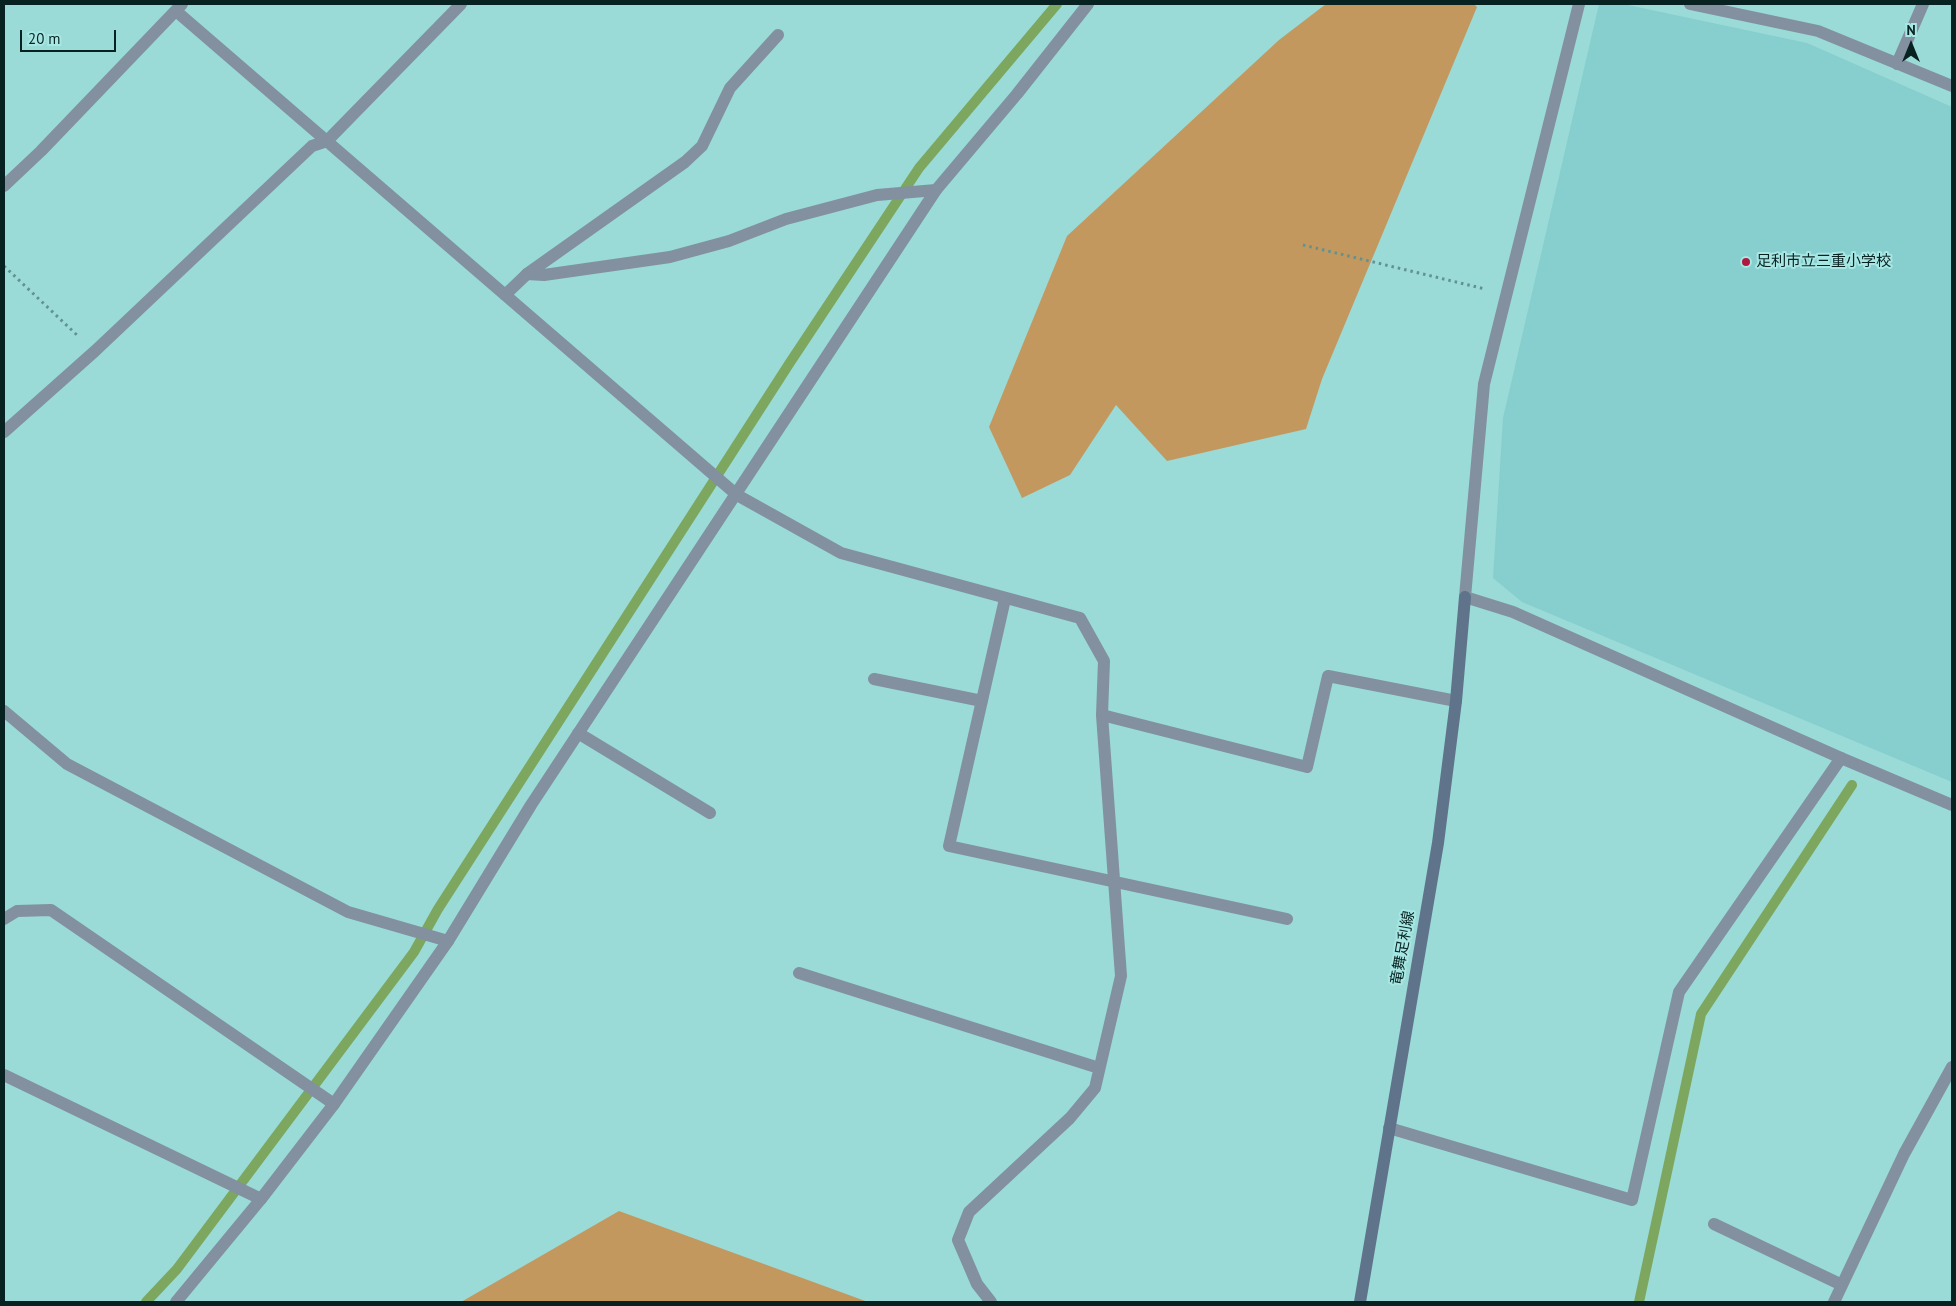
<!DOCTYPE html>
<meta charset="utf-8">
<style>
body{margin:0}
#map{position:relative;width:1956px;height:1306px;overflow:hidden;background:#9adad7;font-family:"PT Sans",sans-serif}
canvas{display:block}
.frame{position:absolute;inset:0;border:5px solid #082222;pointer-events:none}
.north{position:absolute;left:1886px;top:20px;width:50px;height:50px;-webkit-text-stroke:4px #a7e7e4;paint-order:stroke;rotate:0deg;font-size:14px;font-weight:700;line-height:20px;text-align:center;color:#082222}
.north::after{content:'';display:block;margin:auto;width:18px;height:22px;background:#082222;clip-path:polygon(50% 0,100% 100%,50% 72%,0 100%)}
.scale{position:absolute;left:20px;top:30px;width:96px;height:22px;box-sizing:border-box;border:2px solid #082222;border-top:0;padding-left:6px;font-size:15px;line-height:18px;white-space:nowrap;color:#082222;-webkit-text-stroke:4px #a7e7e4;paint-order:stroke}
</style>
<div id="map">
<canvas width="1956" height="1306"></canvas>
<div class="frame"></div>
<div class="north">N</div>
<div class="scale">20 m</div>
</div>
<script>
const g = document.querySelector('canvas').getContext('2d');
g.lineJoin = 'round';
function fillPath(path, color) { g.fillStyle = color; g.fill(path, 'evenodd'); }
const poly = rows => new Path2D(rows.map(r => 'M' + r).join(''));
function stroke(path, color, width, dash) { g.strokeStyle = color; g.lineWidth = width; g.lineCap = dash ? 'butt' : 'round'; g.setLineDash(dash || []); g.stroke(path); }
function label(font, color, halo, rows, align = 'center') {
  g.font = font + ' "PT Sans","Noto Sans JP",sans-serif'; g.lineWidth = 4; g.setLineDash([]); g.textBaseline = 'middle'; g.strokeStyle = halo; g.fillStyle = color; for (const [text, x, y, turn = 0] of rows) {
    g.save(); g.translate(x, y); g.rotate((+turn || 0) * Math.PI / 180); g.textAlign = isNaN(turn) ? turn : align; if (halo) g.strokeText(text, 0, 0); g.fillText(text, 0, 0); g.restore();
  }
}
fillPath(poly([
 [1599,4,1623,4,1807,43,1952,107,1952,782,1522,602,1493,578,1503,418]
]), '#86cfce');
fillPath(poly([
 [1326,4,1474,4,1477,7,1322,379,1306,429,1167,461,1116,405,1070,475,1022,498,989,427,1067,236,1279,40],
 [619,1211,868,1302,461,1302]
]), '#c3985f');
stroke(poly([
 [146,1302,177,1269,414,952,438,909,789,364,919,168,1057,4],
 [1639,1302,1701,1014,1852,785]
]), '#7da75e', 10);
stroke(poly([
 [1303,245,1485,289],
 [4,266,78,336]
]), '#619290', 3, [2.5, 4]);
stroke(poly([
 [527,274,544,275,670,257,729,241,786,219,877,195,936,190],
 [4,711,67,764,348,912,448,941],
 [4,919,17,911,51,910,334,1104],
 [4,1075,261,1199]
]), '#8290a0', 12);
stroke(poly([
 [1690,4,1818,31,1952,86],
 [176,11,737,495,841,553,1080,618,1104,661,1102,715,1121,976,1095,1088,1070,1118,969,1212,958,1240,977,1284,991,1302],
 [1897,64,1923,4],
 [4,186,41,151,182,4],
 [505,295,527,274,685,162,702,146,730,88,778,35],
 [4,432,95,351,312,146,327,141,461,4],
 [1005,599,949,846,1287,919],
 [874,679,982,701],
 [1102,715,1307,767,1328,676,1456,701],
 [578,733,710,813],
 [799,973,1099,1068],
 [1389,1128,1632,1200,1679,992,1841,758],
 [1714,1224,1842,1285],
 [176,1302,261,1199,334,1104,448,941,531,805,936,190,1017,94,1088,4],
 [1834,1302,1904,1154,1952,1067]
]), '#8290a0', 12);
stroke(poly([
 [1579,4,1484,384,1465,597,1513,612,1841,758,1952,805]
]), '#8290a0', 12);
stroke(poly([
 [1360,1302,1438,843,1456,701,1465,597]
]), '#5f738a', 12);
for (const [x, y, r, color] of [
 [1746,262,5,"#ad1941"]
]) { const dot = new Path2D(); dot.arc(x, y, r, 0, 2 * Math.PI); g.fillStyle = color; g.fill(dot); stroke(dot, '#a7e7e4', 2); }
label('15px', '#082222', '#a7e7e4', [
 ["足利市立三重小学校",1756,262]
], 'left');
label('15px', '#082222', '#a7e7e4', [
 ["竜舞足利線",1403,948,-80]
]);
</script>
